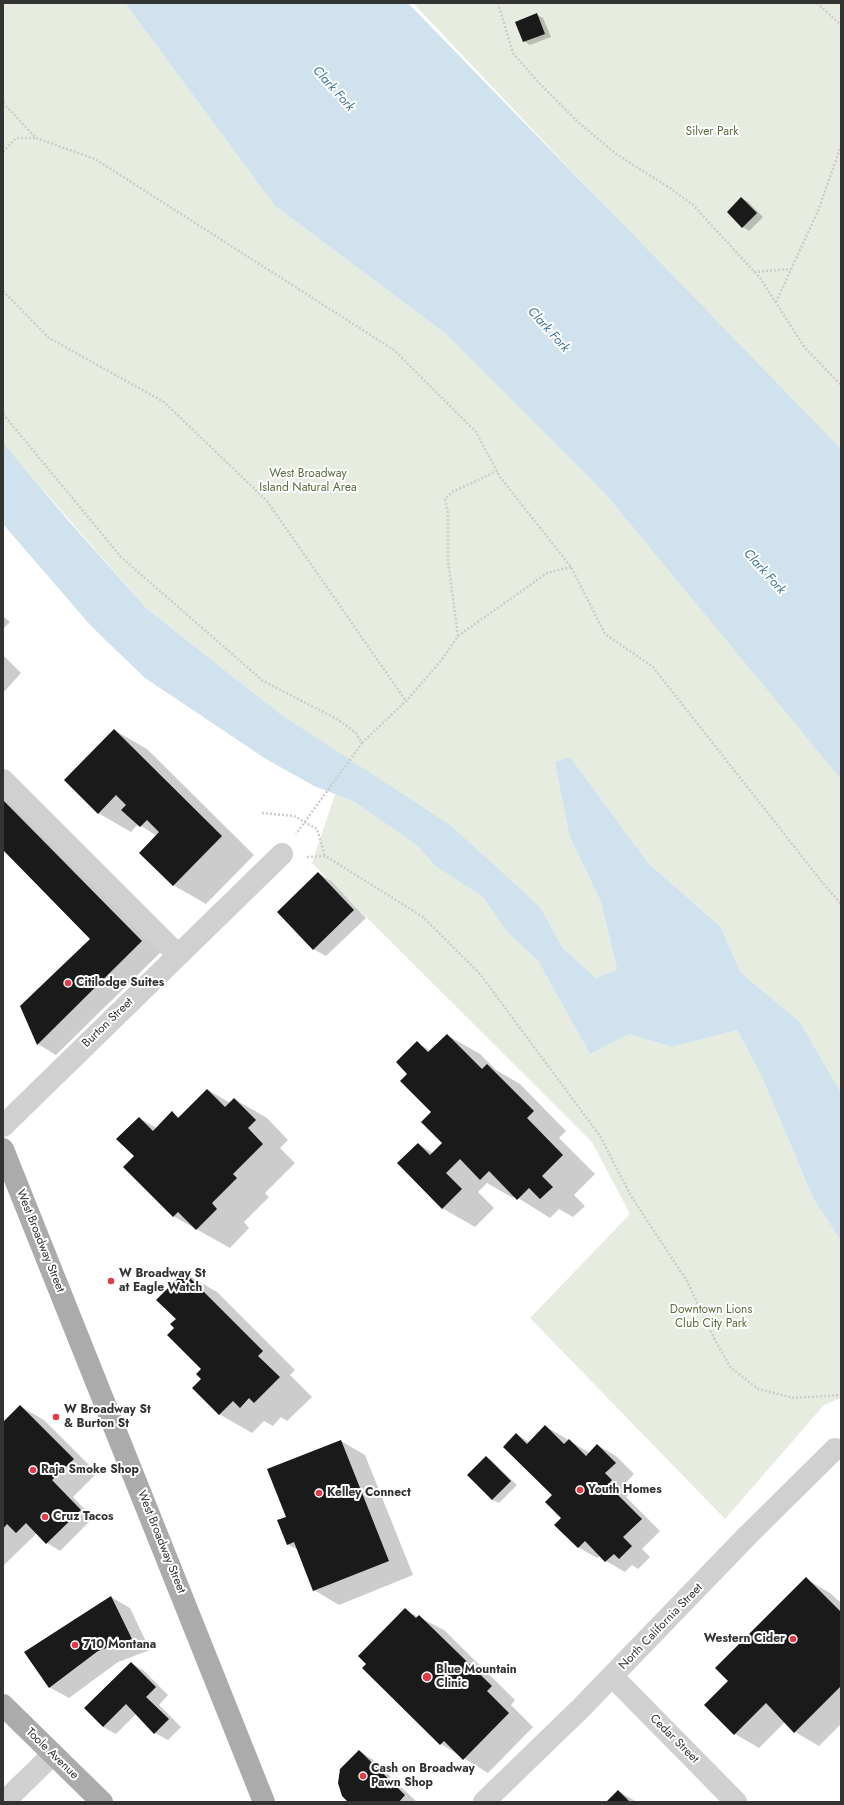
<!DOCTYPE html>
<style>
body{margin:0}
#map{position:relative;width:844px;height:1805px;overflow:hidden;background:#fff;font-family:Jost,sans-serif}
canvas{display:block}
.frame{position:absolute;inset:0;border:4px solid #333;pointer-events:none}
</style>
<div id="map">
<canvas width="844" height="1805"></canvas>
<div class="frame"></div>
</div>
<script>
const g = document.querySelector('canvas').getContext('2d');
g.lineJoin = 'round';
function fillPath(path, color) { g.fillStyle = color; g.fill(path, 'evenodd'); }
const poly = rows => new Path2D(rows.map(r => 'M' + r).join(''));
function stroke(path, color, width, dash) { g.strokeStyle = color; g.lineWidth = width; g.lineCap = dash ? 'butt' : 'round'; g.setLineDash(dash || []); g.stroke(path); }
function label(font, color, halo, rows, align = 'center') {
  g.font = font + ' Jost,sans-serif'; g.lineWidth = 4; g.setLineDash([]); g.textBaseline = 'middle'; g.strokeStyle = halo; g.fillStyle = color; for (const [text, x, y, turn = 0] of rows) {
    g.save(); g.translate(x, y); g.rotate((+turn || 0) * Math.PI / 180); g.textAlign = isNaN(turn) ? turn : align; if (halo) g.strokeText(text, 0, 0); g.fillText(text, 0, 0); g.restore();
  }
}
fillPath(poly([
 [3,3,125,3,275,206,446,334,608,497,832,767,841,779,841,1093,800,1022,741,973,720,926,649,864,570,757,570,837,601,902,617,969,596,978,563,948,540,907,283,716,147,609,10,452,3,443],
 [413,3,841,3,841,456],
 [335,794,353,801,418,846,435,866,483,897,507,932,538,961,590,1054,629,1034,672,1047,737,1030,762,1077,814,1200,841,1241,841,1398,824,1405,725,1519,530,1318,630,1214,592,1142,312,863]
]), '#e6ecdf');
fillPath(poly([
 [125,3,408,3,841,449,841,779,608,497,446,334,275,206],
 [3,443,67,519,147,609,283,716,450,825,540,907,563,948,596,978,617,969,601,902,570,837,555,762,570,757,649,864,720,926,741,973,800,1022,841,1093,841,1241,814,1200,762,1077,737,1030,672,1047,629,1034,590,1054,538,961,507,932,483,897,435,866,418,846,353,801,314,786,266,759,145,678,91,626,3,524]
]), '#cfe2ee');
fillPath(poly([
 [537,15,543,18,551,37,530,45,524,41],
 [742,198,748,202,763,217,749,231,743,227],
 [3,616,10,622,3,629],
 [3,655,21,673,3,693],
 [114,730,147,749,254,855,206,904,173,885,157,836,138,824,131,832,98,813],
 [3,793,161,952,56,1055,38,1044,91,939,3,848],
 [318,873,331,881,366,918,326,956,313,949],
 [447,1035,480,1054,496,1070,520,1084,566,1131,559,1138,595,1174,574,1195,585,1206,573,1217,559,1209,550,1218,515,1196,513,1198,487,1183,478,1192,494,1208,475,1227,442,1208,418,1144,433,1153,443,1143,432,1112,409,1074,417,1043,431,1051],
 [208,1090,230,1103,234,1099,267,1118,288,1140,280,1148,295,1163,265,1193,269,1197,244,1222,249,1228,230,1248,173,1216,135,1156,139,1118,157,1128,172,1113,180,1118],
 [184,1273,217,1292,295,1370,290,1375,312,1397,287,1421,281,1417,273,1426,264,1421,252,1433,219,1414,202,1379,202,1369,175,1328],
 [20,1406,44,1420,97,1473,73,1497,93,1518,60,1551,47,1543,37,1533,3,1566,3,1423],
 [545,1426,590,1453,597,1445,616,1456,634,1474,624,1485,631,1492,626,1497,660,1531,642,1549,650,1557,638,1569,632,1565,625,1572,606,1561,600,1556,597,1558,578,1547,562,1518,553,1495,516,1434,529,1442],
 [341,1441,365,1455,413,1575,339,1605,314,1590,298,1550,287,1544,287,1517],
 [486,1457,492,1461,517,1485,499,1503,492,1500],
 [806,1579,830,1593,841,1603,841,1724,819,1746,795,1732,785,1722,759,1748,735,1734,729,1681],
 [111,1597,130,1608,150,1650,118,1662,69,1698,49,1687],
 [405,1610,444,1630,515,1700,511,1705,533,1727,488,1773,441,1744,367,1664],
 [131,1663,144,1671,168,1695,159,1705,181,1727,168,1740,155,1733,136,1714,116,1734,103,1727],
 [359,1751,372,1759,417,1802,350,1802],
 [618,1791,637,1802,607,1802]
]), '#0003');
fillPath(poly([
 [537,13,545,34,523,42,515,22],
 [741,197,757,213,742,228,727,212],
 [114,729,222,836,173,886,139,853,159,832,147,820,140,827,121,810,126,805,116,795,98,814,64,780],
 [3,800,142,941,37,1045,20,1006,90,939,3,850],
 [318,872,354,910,313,950,277,912],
 [447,1034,482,1069,487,1064,534,1111,527,1118,563,1155,542,1176,553,1187,540,1199,529,1188,517,1200,489,1171,480,1180,460,1159,446,1173,462,1189,442,1209,397,1163,418,1143,430,1155,442,1143,421,1122,431,1112,400,1081,407,1074,396,1062,417,1041,428,1052],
 [207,1089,225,1107,234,1098,256,1120,248,1128,263,1144,233,1174,237,1178,212,1203,217,1209,196,1230,178,1212,173,1217,123,1167,134,1156,116,1139,139,1117,153,1131,172,1111,178,1118],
 [184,1272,263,1351,258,1356,280,1377,254,1403,249,1398,240,1408,233,1401,219,1415,192,1388,201,1379,196,1374,201,1369,167,1335,174,1328,170,1324,176,1319,156,1300],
 [20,1405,74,1459,52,1480,81,1510,46,1544,26,1523,16,1533,7,1524,3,1529,3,1422],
 [545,1425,564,1444,569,1439,586,1456,597,1444,616,1463,605,1473,612,1480,608,1485,642,1519,623,1537,632,1546,619,1559,614,1554,605,1562,585,1541,578,1548,554,1525,561,1518,545,1502,552,1495,503,1447,516,1433,527,1444],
 [341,1440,389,1561,313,1591,294,1542,287,1545,277,1520,286,1517,267,1469],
 [486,1456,511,1481,492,1500,467,1475],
 [806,1577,841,1612,841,1686,794,1733,766,1703,734,1735,704,1705,728,1681,715,1668],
 [111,1596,132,1639,98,1651,49,1688,24,1652],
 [405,1608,416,1618,419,1615,492,1686,487,1691,509,1713,463,1760,444,1741,440,1745,362,1668,366,1664,358,1656],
 [131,1662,156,1687,146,1697,169,1719,154,1734,126,1704,103,1727,84,1708],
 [359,1750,405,1795,399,1802,348,1802,342,1796,338,1783,340,1769],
 [618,1790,630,1802,606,1802]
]), '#1a1a1a');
stroke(poly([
 [498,3,513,53,538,82,578,122,616,154,670,188,693,205,760,278,805,348,841,385],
 [817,3,841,25],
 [3,103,36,138,95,159,394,350,476,432,500,477,571,567,605,634,653,667,822,882,841,904],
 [3,152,16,138,36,138],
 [754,272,791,269],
 [3,291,49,338,164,402,267,501,406,701],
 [776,302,818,211,841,146],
 [3,414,121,557,263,681,337,719,356,733,362,743,296,834],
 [458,636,448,561,448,513,445,499,452,492,497,471],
 [362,743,406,701,440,662,458,636,547,573,571,567],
 [262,813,294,816,317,829,325,856],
 [307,857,325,856,332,860,423,917,480,974,600,1136,631,1196,687,1281,715,1340,731,1368,758,1389,794,1398,841,1395]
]), '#cdcdcd', 2.5, [2, 2]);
stroke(poly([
 [3,780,178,955],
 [3,1126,282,854],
 [612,1676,736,1802],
 [4,1802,52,1755],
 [484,1802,581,1708,748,1535,835,1449]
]), '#d0d0d0', 22);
stroke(poly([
 [3,1149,264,1802],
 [3,1705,102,1802]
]), '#ababab', 22);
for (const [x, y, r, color] of [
 [68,983,4,"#e63946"],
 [111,1281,4,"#e63946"],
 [56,1417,4,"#e63946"],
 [33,1470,4,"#e63946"],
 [580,1490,4,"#e63946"],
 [319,1493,4,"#e63946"],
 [45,1517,4,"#e63946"],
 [793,1639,4,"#e63946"],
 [75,1645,4,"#e63946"],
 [427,1677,5,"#e63946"],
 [363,1776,4,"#e63946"]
]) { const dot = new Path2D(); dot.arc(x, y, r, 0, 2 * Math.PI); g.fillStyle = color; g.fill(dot); stroke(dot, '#fff', 1.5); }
label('12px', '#56703f', '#fff', [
 ["Silver Park",712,132],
 ["West Broadway",308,474],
 ["Island Natural Area",308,488],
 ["Downtown Lions",711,1310],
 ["Club City Park",711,1324]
]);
label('bold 12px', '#333', '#fff', [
 ["Citilodge Suites",76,983],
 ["W Broadway St",119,1274],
 ["at Eagle Watch",119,1288],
 ["W Broadway St",64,1410],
 ["& Burton St",64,1424],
 ["Raja Smoke Shop",41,1470],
 ["Youth Homes",588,1490],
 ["Kelley Connect",327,1493],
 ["Cruz Tacos",53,1517],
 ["Western Cider",785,1639,"right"],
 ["710 Montana",83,1645],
 ["Blue Mountain",436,1670],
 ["Clinic",436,1684],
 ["Cash on Broadway",371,1769],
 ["Pawn Shop",371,1783]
], 'left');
label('12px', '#333', '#fff', [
 ["Burton Street",108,1023,-44],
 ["West Broadway Street",40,1241,68],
 ["West Broadway Street",161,1542,68],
 ["North California Street",661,1627,-46],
 ["Cedar Street",674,1739,45],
 ["Toole Avenue",52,1754,44]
]);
label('italic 13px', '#3f7597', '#fff', [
 ["Clark Fork",333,89,48],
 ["Clark Fork",548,330,48],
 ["Clark Fork",764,572,48]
]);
</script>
